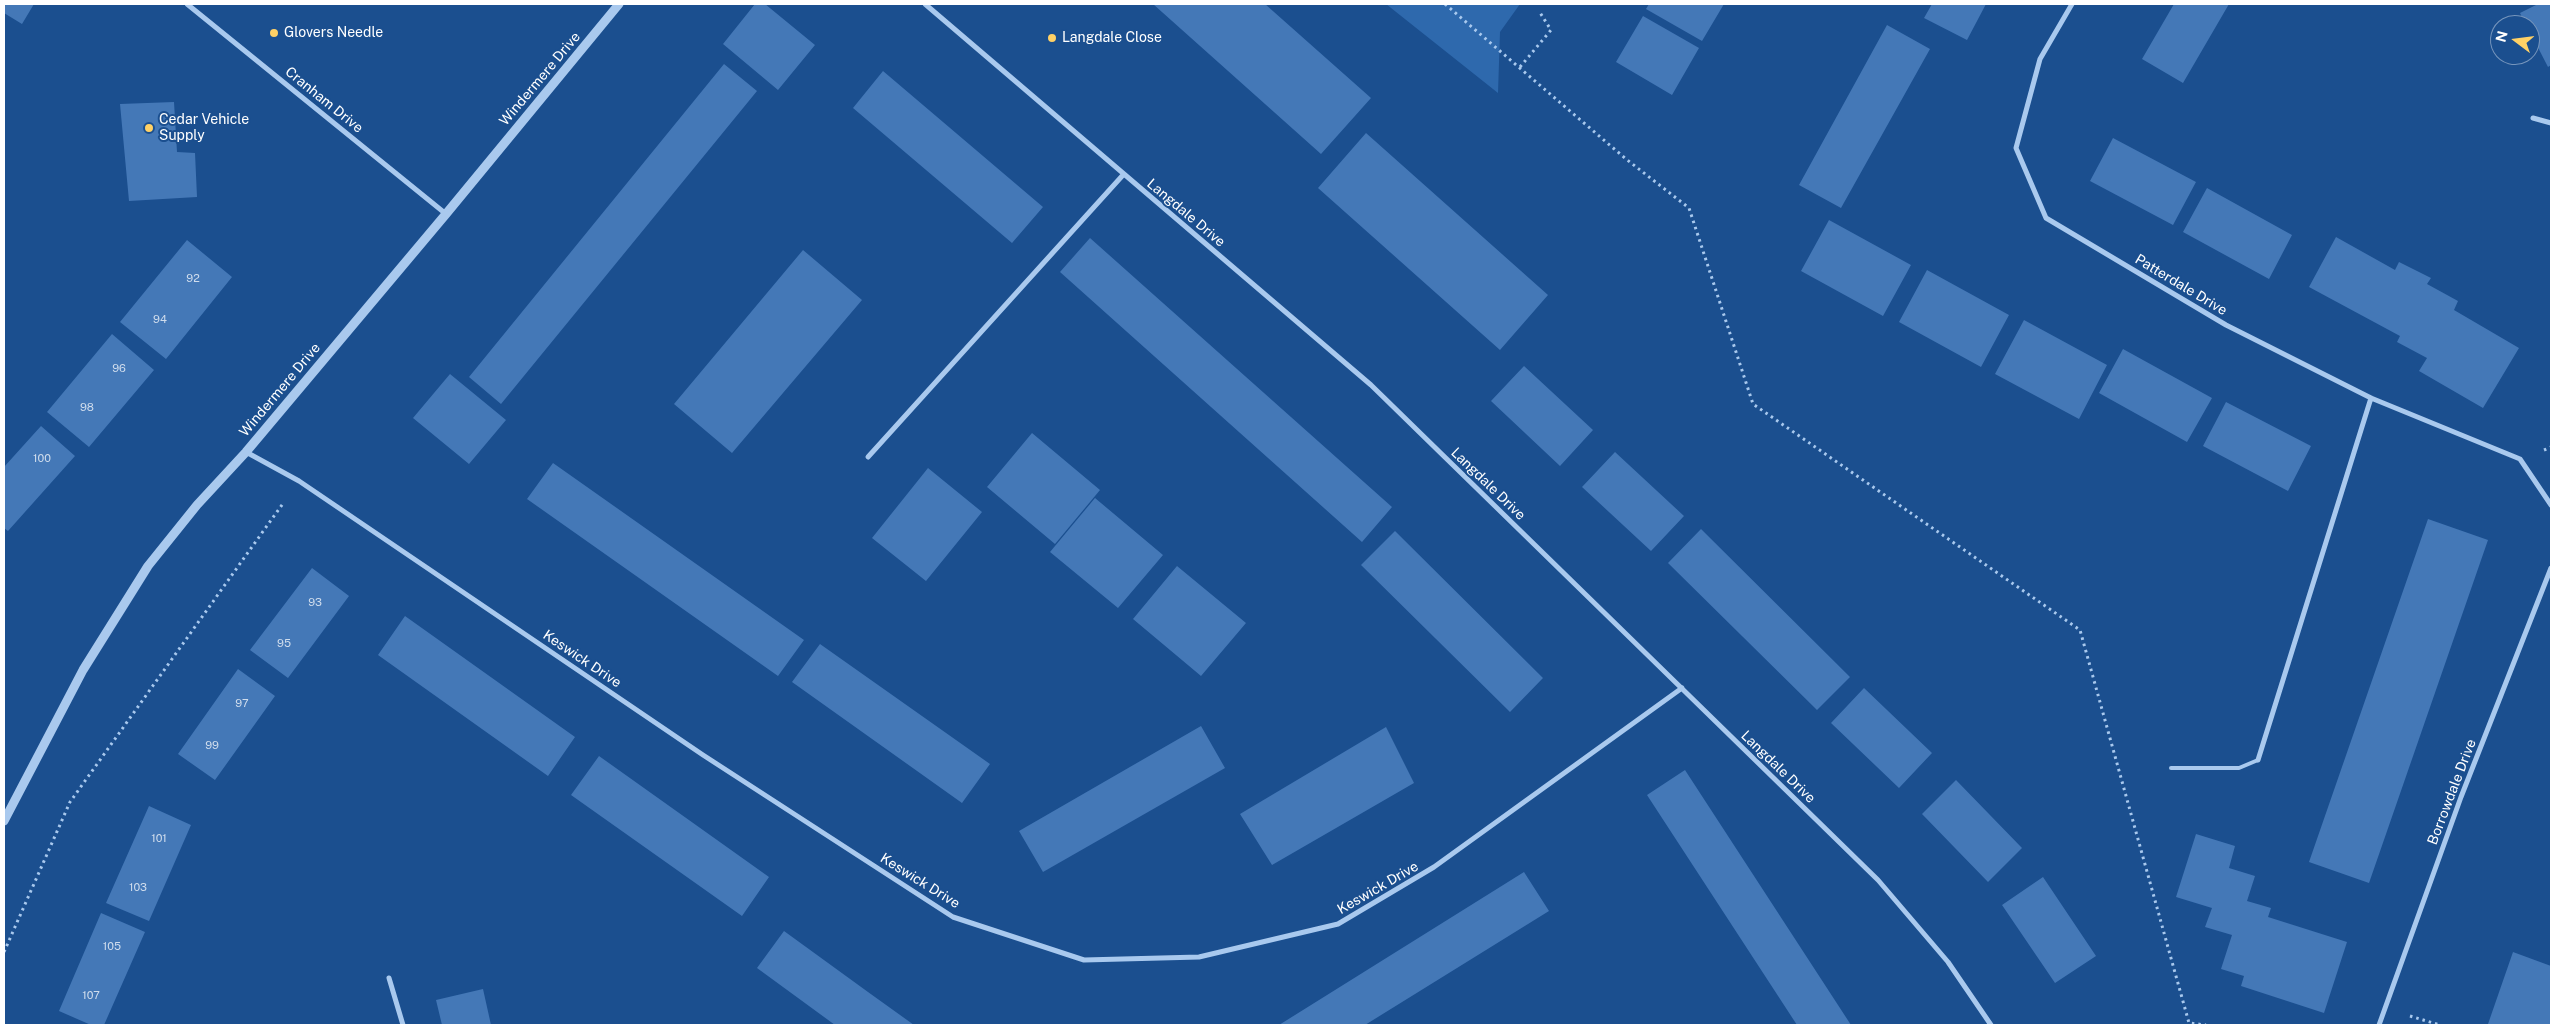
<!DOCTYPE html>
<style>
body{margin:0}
#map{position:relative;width:2555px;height:1029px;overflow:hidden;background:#1b4f8f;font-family:"Public Sans",sans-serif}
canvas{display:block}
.frame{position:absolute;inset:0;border:5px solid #fff;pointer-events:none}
.north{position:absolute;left:2490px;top:15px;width:50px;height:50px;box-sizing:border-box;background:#1b4f8f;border:1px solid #7695bc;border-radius:50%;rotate:285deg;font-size:14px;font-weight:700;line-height:20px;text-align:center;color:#fff}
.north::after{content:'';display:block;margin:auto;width:18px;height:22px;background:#ffd166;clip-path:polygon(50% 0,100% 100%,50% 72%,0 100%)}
</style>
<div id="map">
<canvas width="2555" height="1029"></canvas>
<div class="frame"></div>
<div class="north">N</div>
</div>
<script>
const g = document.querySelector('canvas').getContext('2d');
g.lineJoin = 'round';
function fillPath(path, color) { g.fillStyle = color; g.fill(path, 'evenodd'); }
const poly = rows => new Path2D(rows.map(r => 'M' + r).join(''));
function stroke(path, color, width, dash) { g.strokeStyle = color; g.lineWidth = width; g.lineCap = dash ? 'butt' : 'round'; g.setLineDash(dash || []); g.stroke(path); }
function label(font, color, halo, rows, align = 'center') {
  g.font = font + ' "Public Sans",sans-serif'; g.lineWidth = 4; g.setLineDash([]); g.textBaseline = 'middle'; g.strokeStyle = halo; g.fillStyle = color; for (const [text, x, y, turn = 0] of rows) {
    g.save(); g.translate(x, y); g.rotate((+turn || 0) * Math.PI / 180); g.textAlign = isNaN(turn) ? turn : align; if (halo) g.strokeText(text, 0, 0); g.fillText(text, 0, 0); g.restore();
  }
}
fillPath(poly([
 [1386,4,1520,4,1500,32,1498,93]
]), '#2e69ad');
fillPath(poly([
 [4,4,34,4,22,24,4,13],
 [755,4,765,4,815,45,778,90,723,44],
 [1153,4,1265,4,1371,98,1321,154],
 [1649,4,1724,4,1702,41,1646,9],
 [1932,4,1986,4,1967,40,1924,18],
 [2174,4,2229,4,2183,83,2142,59],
 [2538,4,2551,4,2551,65,2548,67,2530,32,2530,25,2526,25,2520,13],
 [1643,16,1699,48,1672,95,1616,62],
 [1887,25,1930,49,1841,208,1799,185],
 [724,64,757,91,501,404,469,377],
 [883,71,1043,207,1012,243,853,108],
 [174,102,177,152,195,153,197,197,129,201,120,104],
 [1366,133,1548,295,1500,350,1318,188],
 [2113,138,2196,182,2173,225,2090,181],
 [2207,188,2292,235,2269,279,2183,232],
 [1829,220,1911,265,1883,316,1801,271],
 [2336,237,2395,270,2399,262,2431,278,2427,284,2458,301,2454,310,2519,348,2483,408,2419,371,2427,358,2397,342,2400,336,2309,287],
 [1090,238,1392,507,1362,542,1060,272],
 [187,240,232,277,166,359,120,322],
 [803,250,862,300,732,453,674,404],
 [1927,270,2009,315,1981,367,1899,322],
 [2024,320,2107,365,2079,419,1995,374],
 [112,334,154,370,89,447,47,412],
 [2123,349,2212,398,2187,442,2099,393],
 [1524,366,1593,430,1560,466,1491,401],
 [450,374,506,420,469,464,413,418],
 [2226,402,2311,446,2288,491,2203,446],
 [41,426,75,456,8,531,4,528,4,467],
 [1032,433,1100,490,1055,544,987,487],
 [1615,452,1684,516,1651,551,1582,487],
 [553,463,804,640,778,676,527,499],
 [928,468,982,512,926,581,872,538],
 [1095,498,1163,555,1118,608,1050,552],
 [2428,519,2488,540,2369,883,2309,862],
 [1701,529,1850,677,1817,710,1668,563],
 [1395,531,1543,678,1510,712,1361,565],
 [1177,566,1246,623,1201,676,1133,619],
 [312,568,349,596,288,678,250,650],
 [405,616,575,737,548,776,378,655],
 [820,644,990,764,962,803,792,682],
 [238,669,275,696,215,780,178,754],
 [1864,688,1932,753,1899,788,1831,723],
 [1201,726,1225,768,1043,872,1019,831],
 [1386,727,1414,783,1272,865,1240,814],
 [599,756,769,877,742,916,571,795],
 [1685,770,1851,1025,1797,1025,1647,795],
 [1956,780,2022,848,1988,882,1922,814],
 [149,806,191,825,149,921,106,903],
 [2196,834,2235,846,2229,868,2255,876,2247,901,2271,908,2268,917,2347,942,2324,1013,2241,986,2244,976,2221,969,2232,935,2205,927,2212,908,2176,897],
 [1524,872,1549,911,1365,1025,1279,1025],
 [2043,877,2096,956,2055,983,2002,905],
 [101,913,145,932,104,1025,91,1025,59,1011],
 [784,931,868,992,914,1025,835,1025,757,968],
 [2513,952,2551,966,2551,1025,2488,1024],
 [483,989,491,1025,442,1025,436,1000]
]), '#4478b7');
stroke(poly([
 [1445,4,1626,159,1689,208,1753,404,2080,630,2189,1023,2206,1025],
 [1520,67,1551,30,1539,11],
 [2544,450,2551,447],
 [4,952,70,802,284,502],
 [2410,1016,2440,1025]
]), '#a9c9ee', 3, [2.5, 4]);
stroke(poly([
 [2171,768,2239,768,2258,760]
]), '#a9c9ee', 4);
stroke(poly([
 [187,4,446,214],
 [925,4,1371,385,1878,880,1948,962,1991,1025],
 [2072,4,2040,59,2016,148,2046,218,2226,325,2371,398,2520,459,2551,505],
 [2533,118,2551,123],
 [246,452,299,481,703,755,953,917,1084,960,1199,957,1338,924,1434,867,1682,688],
 [868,457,1123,175],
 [2258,760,2371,398],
 [389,978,403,1025],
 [2379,1025,2461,797,2551,568]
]), '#a9c9ee', 5);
stroke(poly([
 [4,821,83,670,148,566,197,505,246,452,446,214,619,4]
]), '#a9c9ee', 9);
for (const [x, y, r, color] of [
 [274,33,5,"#ffd166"],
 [1052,38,5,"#ffd166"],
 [149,128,5,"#ffd166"]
]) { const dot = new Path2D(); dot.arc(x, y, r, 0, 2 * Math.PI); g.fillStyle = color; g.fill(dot); stroke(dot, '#1b4f8f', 2); }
label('11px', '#d0dded', null, [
 ["92",193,279],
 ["94",160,320],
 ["96",119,369],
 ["98",87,408],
 ["100",42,459],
 ["93",315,603],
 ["95",284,644],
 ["97",242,704],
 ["99",212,746],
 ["101",159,839],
 ["103",138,888],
 ["105",112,947],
 ["107",91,996]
]);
label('14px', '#fff', '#1b4f8f', [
 ["Glovers Needle",284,33],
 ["Langdale Close",1062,38],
 ["Cedar Vehicle",159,120],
 ["Supply",159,136]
], 'left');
label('14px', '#fff', '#1b4f8f', [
 ["Windermere Drive",540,79,-50],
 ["Cranham Drive",324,100,39],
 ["Langdale Drive",1186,213,40],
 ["Patterdale Drive",2181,285,31],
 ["Windermere Drive",280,390,-50],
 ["Langdale Drive",1488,484,44],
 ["Keswick Drive",582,659,34],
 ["Langdale Drive",1778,767,44],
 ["Borrowdale Drive",2452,792,-69],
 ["Keswick Drive",920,881,32],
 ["Keswick Drive",1378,888,-30]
]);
</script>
